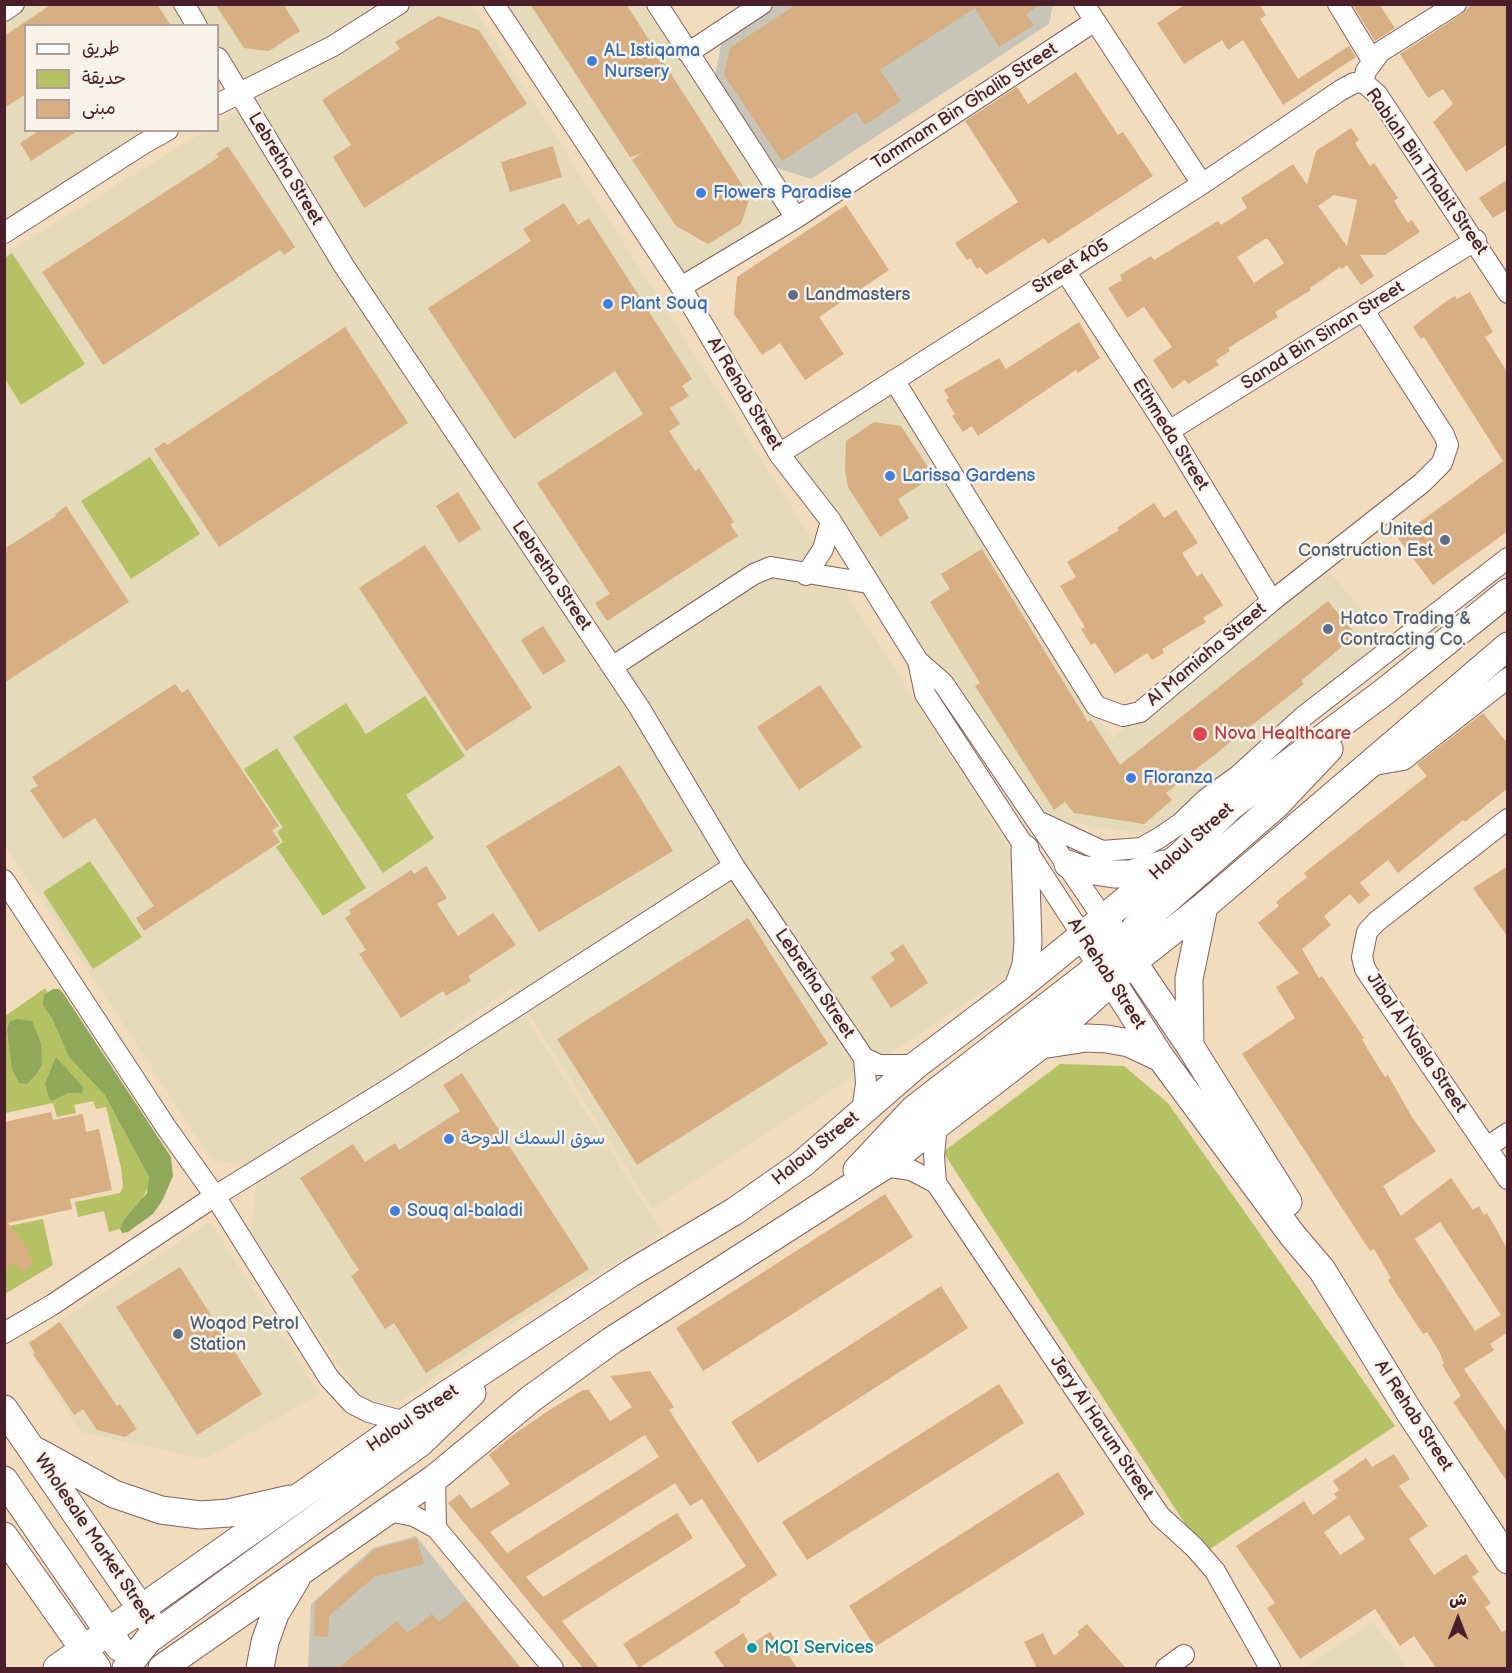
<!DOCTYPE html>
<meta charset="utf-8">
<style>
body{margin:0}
#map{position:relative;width:1512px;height:1673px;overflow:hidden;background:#f2dcbe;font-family:"Balsamiq Sans","Playpen Sans Arabic",sans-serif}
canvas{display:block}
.frame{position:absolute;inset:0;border:6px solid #4a1f2b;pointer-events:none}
.legend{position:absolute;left:24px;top:24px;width:195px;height:108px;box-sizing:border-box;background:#f7f3e8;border:2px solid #b29e9c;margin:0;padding:8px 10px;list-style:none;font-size:18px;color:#4a1f2b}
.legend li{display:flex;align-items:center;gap:12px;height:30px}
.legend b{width:30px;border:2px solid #b29e9c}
.north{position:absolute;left:1428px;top:1589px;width:60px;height:60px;-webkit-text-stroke:4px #f7f3e8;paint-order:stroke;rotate:0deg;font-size:16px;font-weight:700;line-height:24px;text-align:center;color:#4a1f2b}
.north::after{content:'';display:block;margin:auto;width:21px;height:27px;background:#4a1f2b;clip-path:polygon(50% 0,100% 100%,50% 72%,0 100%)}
</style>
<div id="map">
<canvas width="1512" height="1673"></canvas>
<div class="frame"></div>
<ul class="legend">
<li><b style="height:8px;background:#fff"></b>طريق</li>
<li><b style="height:16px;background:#b5c264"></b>حديقة</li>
<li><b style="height:16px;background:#d7af82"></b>مبنى</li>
</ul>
<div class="north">ش</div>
</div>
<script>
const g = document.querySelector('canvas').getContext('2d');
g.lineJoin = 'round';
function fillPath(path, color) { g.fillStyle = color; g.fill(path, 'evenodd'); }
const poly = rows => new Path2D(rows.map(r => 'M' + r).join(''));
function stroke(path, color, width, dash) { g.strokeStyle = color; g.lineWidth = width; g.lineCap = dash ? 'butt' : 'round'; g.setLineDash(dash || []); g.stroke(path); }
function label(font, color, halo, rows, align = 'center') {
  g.font = font + ' "Balsamiq Sans","Playpen Sans Arabic",sans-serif'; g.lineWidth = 5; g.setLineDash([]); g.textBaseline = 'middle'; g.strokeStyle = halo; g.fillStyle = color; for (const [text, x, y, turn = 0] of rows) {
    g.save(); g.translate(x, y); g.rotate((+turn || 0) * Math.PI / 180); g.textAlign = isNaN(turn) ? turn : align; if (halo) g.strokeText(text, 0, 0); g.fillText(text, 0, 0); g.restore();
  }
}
fillPath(poly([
 [5,5,388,5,251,91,239,73,218,87,218,26,26,26,26,130,148,131,5,220],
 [409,5,472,5,1015,858,1015,971,652,1208,513,988,393,1069,405,1088,255,1181,243,1166,212,1159,5,845,5,254,205,131,218,130,218,123],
 [493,5,646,5,784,214,673,283],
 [891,387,1112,739,1325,566,1387,642,1152,834,1091,827,1035,811,787,455],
 [511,994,663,1234,503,1329,399,1402,379,1404,359,1396,251,1232,256,1183,408,1090,396,1070],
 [210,1222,320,1394,205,1459,80,1432,25,1344],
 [1373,1621,1407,1668,1306,1668]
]), '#e5dbba');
fillPath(poly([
 [776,5,1053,5,1049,24,811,179,777,168,715,76,722,40],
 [416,1536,521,1668,308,1668,311,1604,373,1548]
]), '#c7c5b8');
fillPath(poly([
 [12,253,85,364,21,405,5,379,5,258],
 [150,457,200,534,131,579,81,501],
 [425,696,465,756,406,795,434,838,383,873,293,737,346,703,366,734],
 [277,748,366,888,323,916,276,847,283,842,277,832,283,828,244,769],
 [90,861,142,937,93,969,43,892],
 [45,988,127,1112,117,1114,149,1177,149,1186,141,1201,123,1221,120,1229,109,1232,104,1211,78,1217,75,1202,120,1193,123,1187,121,1167,106,1107,96,1109,93,1101,74,1105,76,1113,57,1117,53,1103,5,1113,4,1017],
 [1060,1064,1124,1066,1168,1103,1395,1426,1204,1553,943,1152],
 [43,1219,53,1265,5,1294,4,1227]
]), '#b5c264');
fillPath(poly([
 [53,989,59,989,63,993,171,1157,173,1176,162,1201,153,1214,128,1232,122,1233,120,1229,123,1221,147,1193,149,1177,105,1095,69,1057,53,1020,43,1005,44,995],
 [17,1019,32,1021,41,1043,42,1064,38,1072,27,1084,19,1083,12,1069,7,1029,10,1021],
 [56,1057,83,1087,82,1093,68,1093,52,1101,49,1098,45,1084]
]), '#90a85a');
fillPath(poly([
 [52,4,157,4,171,26,26,26,26,94,4,108,4,36],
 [215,4,283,4,300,31,269,51,244,48],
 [530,4,626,4,750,197,741,224,708,244,676,226,632,160,642,153,630,157],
 [797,4,1041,4,1026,14,1034,25,999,47,975,8,880,70,901,101,865,125,856,112,782,161,724,75,730,48],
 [1186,4,1259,4,1266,15,1260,19,1298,79,1349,46,1356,57,1283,105,1243,40,1228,50,1222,40,1184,64,1157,23],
 [1352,4,1379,4,1395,28,1375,41],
 [1472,4,1504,4,1508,10,1508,144,1466,172,1433,122,1453,104,1443,89,1428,98,1400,54,1462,14],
 [438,16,479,30,527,104,364,208,333,157,351,145,322,100,400,49,395,42],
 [1076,72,1118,135,1123,132,1153,176,1048,244,1044,238,986,275,980,267,977,269,970,258,967,260,955,243,1018,202,965,121,1017,87,1028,104],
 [1351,128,1359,140,1355,143,1370,166,1374,163,1398,198,1394,201,1408,223,1412,220,1420,232,1385,255,1360,255,1374,276,1361,285,1347,265,1342,269,1340,267,1310,288,1311,290,1275,312,1278,317,1228,348,1230,351,1216,360,1219,365,1188,384,1185,380,1172,389,1153,360,1172,347,1144,307,1127,318,1108,288,1122,280,1120,275,1151,256,1154,260,1218,221,1221,225,1247,208,1241,198,1293,164,1307,185,1316,151],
 [1334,195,1357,200,1347,246,1318,206],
 [1265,239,1268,239,1284,263,1254,283,1237,257],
 [40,130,79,130,31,161,20,143],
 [228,146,295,247,284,255,280,250,103,365,42,272,219,157,216,154],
 [553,146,562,177,510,192,501,162],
 [1508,179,1508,209,1493,218,1479,198],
 [564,203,578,225,589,218,692,379,682,386,689,396,670,408,680,424,669,431,695,471,699,468,734,522,730,524,738,536,607,621,595,603,610,594,537,483,643,414,615,371,514,439,428,308,531,241,523,229],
 [846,205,889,270,819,317,844,354,805,380,780,343,762,355,734,314,737,277],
 [1470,292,1493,332,1485,337,1508,373,1508,531,1433,585,1398,538,1503,461,1424,337,1421,339,1413,327,1441,305,1455,296,1457,299],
 [1079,322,1100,358,1078,373,1076,370,978,436,972,426,963,432,952,416,955,414,946,400,949,398,944,390,999,358,1006,369],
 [345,327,408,423,219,547,154,449,165,442,167,445],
 [874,422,901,426,934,476,898,499,909,518,880,537,848,487,845,469,846,441],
 [458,492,481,529,459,543,436,506],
 [1154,503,1164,518,1176,510,1198,543,1182,553,1197,577,1202,573,1223,605,1203,618,1206,622,1162,649,1164,653,1152,660,1147,653,1115,674,1095,643,1091,645,1081,629,1085,627,1060,586,1076,577,1067,562,1119,530,1117,528],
 [66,506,129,602,4,683,4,549,56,516,55,514],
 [425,545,532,708,466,751,359,588],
 [982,549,1088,722,1091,720,1120,765,1328,601,1356,635,1301,681,1304,684,1166,793,1172,800,1144,824,1074,813,1065,802,1054,810,975,686,980,683,930,602,950,589,941,574],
 [543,626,566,661,543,675,521,640],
 [175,684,182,693,188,689,279,826,272,830,280,842,144,931,136,918,154,906,95,818,63,839,30,790,38,786,32,777],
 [820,685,862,747,799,790,757,727],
 [1483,713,1508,744,1508,788,1465,822,1463,820,1398,873,1388,860,1360,883,1370,895,1359,904,1350,894,1324,916,1331,925,1302,949,1319,978,1322,976,1364,1038,1362,1039,1368,1050,1385,1077,1388,1075,1412,1117,1436,1151,1383,1186,1401,1216,1451,1178,1473,1210,1479,1206,1484,1215,1487,1213,1508,1250,1508,1332,1490,1344,1494,1350,1464,1369,1508,1434,1508,1483,1453,1402,1461,1396,1442,1365,1444,1364,1440,1353,1427,1332,1423,1334,1396,1293,1388,1280,1391,1278,1374,1249,1370,1251,1242,1054,1295,1018,1276,987,1299,973,1258,923,1279,906,1276,902,1307,877,1304,873,1427,776,1417,764],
 [1440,1222,1501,1315,1475,1331,1415,1239],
 [620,765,673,851,539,932,486,846],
 [426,866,447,898,437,904,458,936,493,913,516,945,468,976,471,981,446,996,443,991,401,1018,359,954,366,950,345,918,351,914,349,910,411,870,414,874],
 [1508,866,1508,937,1473,888],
 [748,918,828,1044,637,1165,557,1039],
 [903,944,928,983,891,1008,871,977,895,960,890,953],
 [462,1073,589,1269,426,1373,394,1323,385,1329,351,1276,359,1270,300,1178,353,1144,365,1162,395,1143,399,1150,460,1111,443,1085],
 [51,1112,53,1120,83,1114,86,1132,99,1129,112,1190,70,1199,72,1209,8,1223,30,1252,27,1254,34,1263,22,1272,15,1263,4,1270,4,1122],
 [885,1194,913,1237,703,1371,676,1328],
 [180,1267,262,1394,197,1435,116,1307],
 [941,1286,968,1328,758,1463,731,1422],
 [60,1322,117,1406,120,1404,137,1429,125,1437,97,1430,83,1409,74,1415,33,1354,35,1353,29,1343],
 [650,1371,674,1407,669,1410,777,1575,739,1600,741,1602,639,1668,623,1644,746,1566,702,1499,690,1506,675,1483,526,1577,543,1597,677,1513,693,1538,562,1621,599,1668,583,1668,448,1503,460,1494,471,1509,510,1484,489,1455,513,1435,554,1407,583,1390,589,1390,610,1421,632,1407,610,1376],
 [645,1435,659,1457,507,1553,490,1532],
 [999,1384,1024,1423,807,1560,782,1522],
 [1394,1454,1410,1479,1399,1486,1428,1526,1409,1539,1434,1575,1466,1554,1479,1572,1472,1577,1491,1603,1485,1607,1502,1632,1508,1629,1508,1668,1436,1668,1414,1636,1400,1646,1375,1609,1300,1659,1267,1608,1275,1603,1236,1546,1304,1501,1313,1515,1337,1498,1334,1494,1339,1490,1333,1481,1366,1458,1372,1467],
 [1349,1515,1365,1539,1340,1555,1324,1532],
 [1058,1472,1085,1514,875,1647,849,1606],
 [417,1538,424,1564,374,1577,329,1616,328,1637,314,1636,315,1602,375,1549],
 [466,1600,520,1668,338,1668,397,1621,407,1633,432,1614,439,1622],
 [1087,1624,1126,1668,1037,1668,1024,1642,1043,1633,1054,1656,1079,1635,1077,1632],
 [770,1632,778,1644,780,1642,797,1668,725,1668,714,1652,743,1633,750,1645]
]), '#d7af82');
const street = poly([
 [184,4,197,26],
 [494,4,681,287,779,454,831,521,918,661,943,683,1103,918],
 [657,4,796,218],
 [1084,4,1202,184],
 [1338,4,1372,60],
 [4,11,14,4],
 [688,53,762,4],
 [218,58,344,266,639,707,734,866,864,1058,866,1083,862,1112],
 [1363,82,1377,94,1508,293],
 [1363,82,1366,71,1380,52,1456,4],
 [218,104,333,46,399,4],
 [4,233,143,144,168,130],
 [1065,271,1169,431,1272,601],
 [681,287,796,218,1095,21],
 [894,380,1096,706,1123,716,1140,712,1272,601,1422,483,1442,463,1448,445,1444,435,1364,311],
 [1169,431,1476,240],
 [779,454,1202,184,1341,90,1354,83,1363,82],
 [806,575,823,549,831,521],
 [918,661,925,694,1082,935],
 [612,667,754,574,771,567,868,583],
 [1369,766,1403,760,1508,678],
 [1508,819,1376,922,1367,932,1362,957,1365,969,1508,1179],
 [1042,823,1102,851,1141,848,1159,838,1181,823,1206,799,1239,775,1304,716,1508,558],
 [4,880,166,1127,215,1196,329,1378,353,1404,369,1412,405,1422],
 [864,1058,879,1065,916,1065],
 [1487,1147,1508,1133],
 [884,1166,911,1170,936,1183,1160,1516,1194,1547,1215,1571,1270,1668],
 [936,1183,934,1156,937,1124],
 [4,1333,52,1305,215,1196,390,1088,734,866],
 [435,1478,436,1528],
 [388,1511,414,1516,436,1528,553,1668],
 [1166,1668,1184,1655]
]);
const secondary = poly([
 [1068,864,1081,869,1114,874,1131,874,1164,864],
 [1103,918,1190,1046,1288,1202],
 [1082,935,1161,1058,1293,1236,1322,1270,1410,1413,1508,1560],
 [1116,962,1121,946,1137,926,1277,804,1329,749],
 [1018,988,1026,965,1028,942,1025,849],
 [1041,1045,1087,1038,1107,1039,1129,1043,1161,1058],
 [1190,1046,1189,979,1204,906],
 [857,1170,914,1109,1089,974,1099,963,1105,946],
 [4,1409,153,1626],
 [38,1452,114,1494,161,1510,200,1515,229,1513,290,1499],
 [4,1480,119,1647],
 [4,1536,97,1668],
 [57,1668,405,1422,631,1273,735,1211,802,1164,916,1065,1018,988,1181,855,1230,807,1384,692,1508,592],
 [126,1668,148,1640,420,1443,472,1393],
 [162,1668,435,1478,532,1398,611,1341,884,1166,1041,1045,1132,963,1204,906,1508,646],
 [260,1668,265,1642,275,1614,296,1579]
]);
stroke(street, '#85615e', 22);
stroke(secondary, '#85615e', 29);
stroke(street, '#fff', 20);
stroke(secondary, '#fff', 27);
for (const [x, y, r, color] of [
 [592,61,6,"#3f7fe0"],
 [701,193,6,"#3f7fe0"],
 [793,295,6,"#5c6f8a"],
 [608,304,6,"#3f7fe0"],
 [890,476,6,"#3f7fe0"],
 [1445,540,6,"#5c6f8a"],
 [1328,629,6,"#5c6f8a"],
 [1200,734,8,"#e0444e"],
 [1131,778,6,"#3f7fe0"],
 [449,1139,6,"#3f7fe0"],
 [395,1211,6,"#3f7fe0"],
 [178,1334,6,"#5c6f8a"],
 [752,1648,6,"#0f9aa8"]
]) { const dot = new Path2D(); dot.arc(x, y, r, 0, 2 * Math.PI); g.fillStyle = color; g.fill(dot); stroke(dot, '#f7f3e8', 2); }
label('18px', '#366cbe', '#f7f3e8', [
 ["AL Istiqama",604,51],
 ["Nursery",604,72],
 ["Flowers Paradise",713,193],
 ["Plant Souq",620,304],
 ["Larissa Gardens",902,476],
 ["Floranza",1143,778],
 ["سوق السمك الدوحة",461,1139],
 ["Souq al-baladi",407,1211]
], 'left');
label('18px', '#4a1f2b', '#f7f3e8', [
 ["Tammam Bin Ghalib Street",965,107,-33],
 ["Lebretha Street",285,169,59],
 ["Rabiah Bin Thabit Street",1426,172,55],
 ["Street 405",1071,267,-32],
 ["Sanad Bin Sinan Street",1323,336,-32],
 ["Al Rehab Street",744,394,59],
 ["Ethmeda Street",1170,435,58],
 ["Lebretha Street",551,576,56],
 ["Al Mamiaha Street",1207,655,-40],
 ["Haloul Street",1192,842,-42],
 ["Al Rehab Street",1106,974,57],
 ["Lebretha Street",814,984,56],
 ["Jibal Al Nasla Street",1416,1043,56],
 ["Haloul Street",816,1149,-39],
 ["Al Rehab Street",1413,1416,57],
 ["Haloul Street",413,1419,-34],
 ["Jery Al Harum Street",1101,1428,56],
 ["Wholesale Market Street",94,1539,56]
]);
label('18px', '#4e5e75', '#f7f3e8', [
 ["Landmasters",805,295],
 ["United",1433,530,"right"],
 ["Construction Est",1433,551,"right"],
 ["Hatco Trading &",1340,619],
 ["Contracting Co.",1340,640],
 ["Woqod Petrol",190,1324],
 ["Station",190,1345]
], 'left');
label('18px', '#be3a42', '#f7f3e8', [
 ["Nova Healthcare",1214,734]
], 'left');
label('18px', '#0d838f', '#f7f3e8', [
 ["MOI Services",764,1648]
], 'left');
</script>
